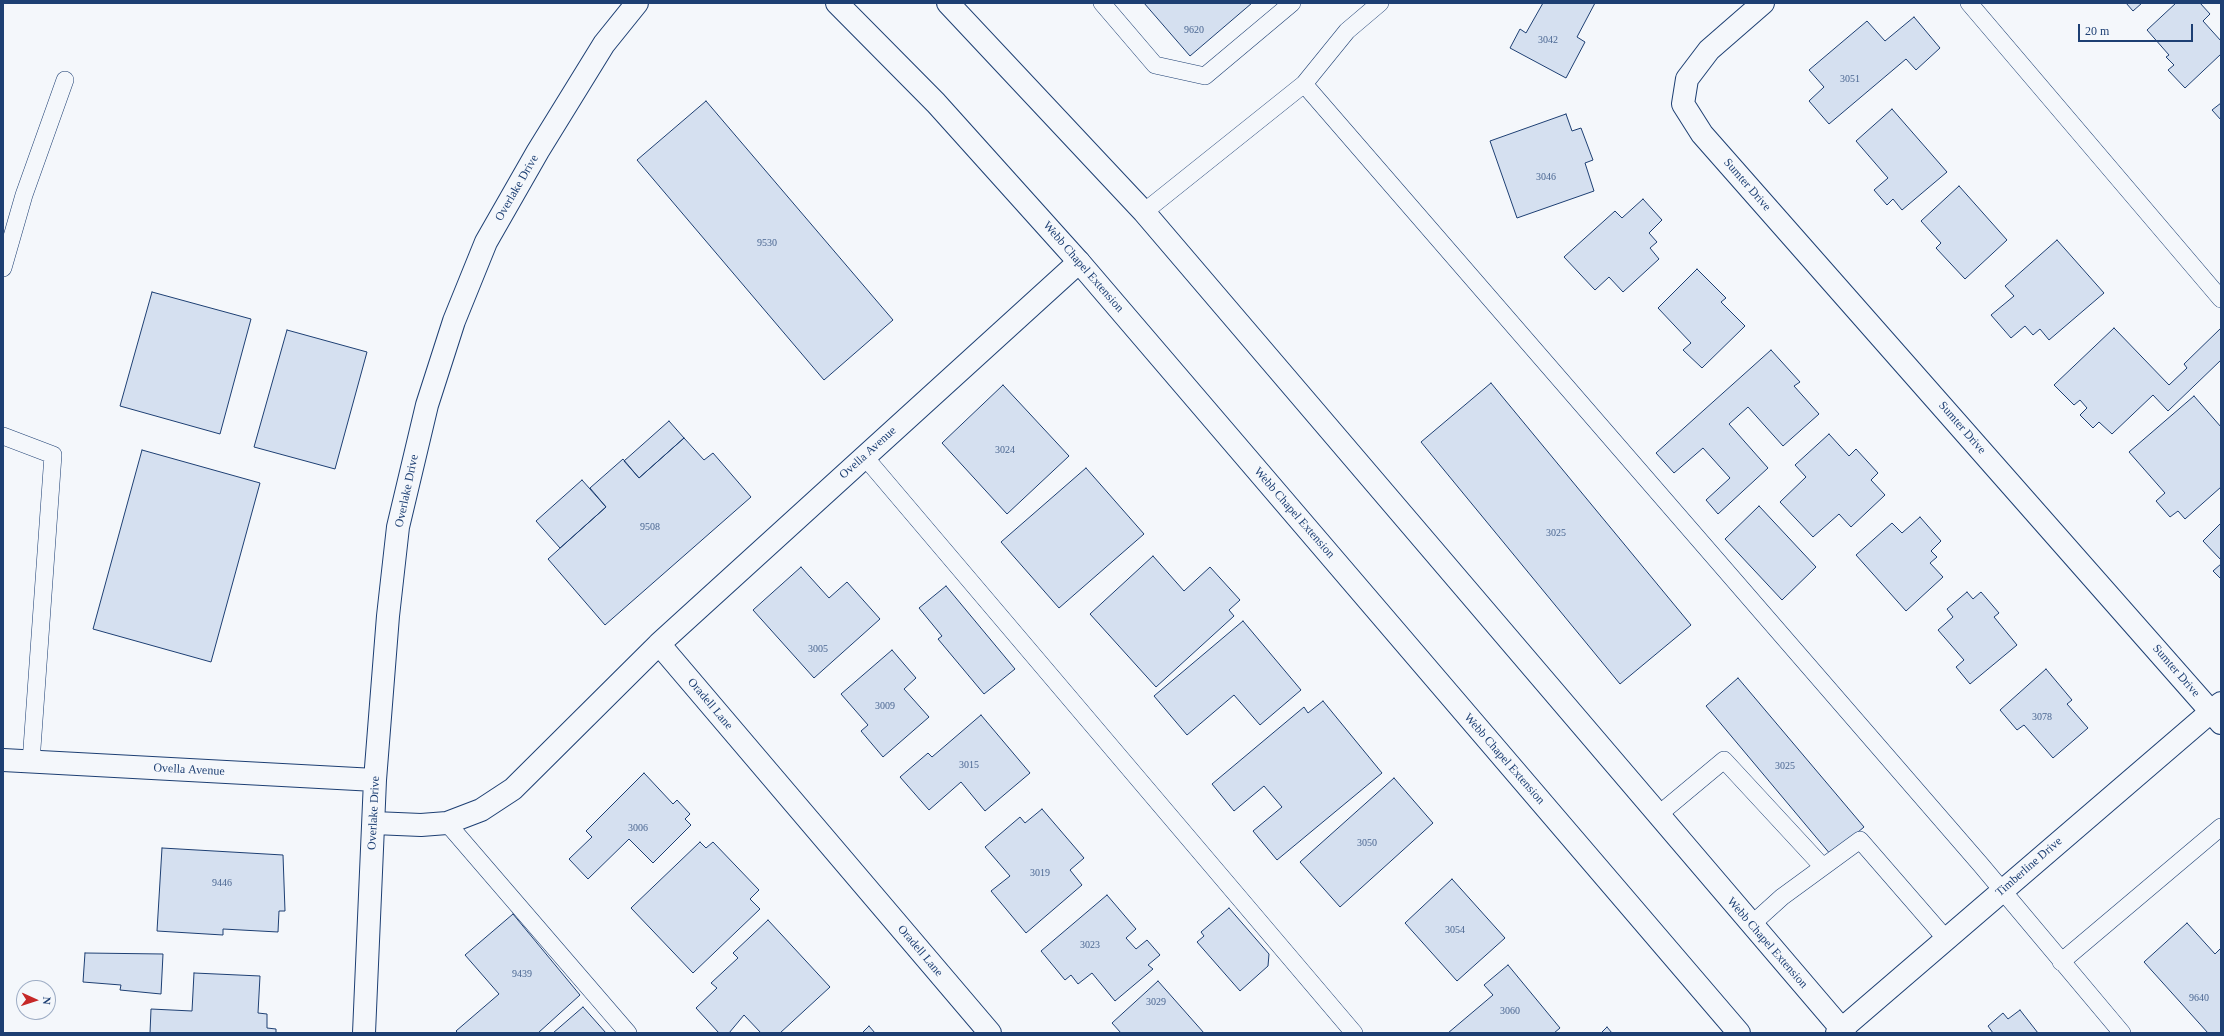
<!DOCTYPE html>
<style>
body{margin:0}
#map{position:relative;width:2224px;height:1036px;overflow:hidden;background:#f4f7fb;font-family:"Times New Roman",serif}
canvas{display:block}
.frame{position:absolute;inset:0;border:4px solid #1d3f73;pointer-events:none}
.north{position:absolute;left:16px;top:980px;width:40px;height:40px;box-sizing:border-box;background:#f4f7fb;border:1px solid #9eadc5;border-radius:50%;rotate:93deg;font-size:11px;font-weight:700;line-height:16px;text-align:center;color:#1d3f73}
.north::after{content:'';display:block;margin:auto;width:14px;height:18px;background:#c62828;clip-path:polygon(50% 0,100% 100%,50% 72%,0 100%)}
.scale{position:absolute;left:2078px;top:24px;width:115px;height:18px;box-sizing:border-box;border:2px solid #1d3f73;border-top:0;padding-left:5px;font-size:12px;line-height:14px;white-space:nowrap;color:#1d3f73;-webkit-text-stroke:3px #f4f7fb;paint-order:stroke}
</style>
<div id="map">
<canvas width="2224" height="1036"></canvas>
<div class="frame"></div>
<div class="north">N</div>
<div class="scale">20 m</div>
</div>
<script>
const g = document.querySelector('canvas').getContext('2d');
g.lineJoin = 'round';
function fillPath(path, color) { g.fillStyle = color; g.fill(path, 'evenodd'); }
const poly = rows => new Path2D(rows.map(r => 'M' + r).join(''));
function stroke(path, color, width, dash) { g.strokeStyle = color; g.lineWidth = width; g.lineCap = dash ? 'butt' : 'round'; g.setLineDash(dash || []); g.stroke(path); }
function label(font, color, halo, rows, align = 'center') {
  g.font = font + ' "Times New Roman",serif'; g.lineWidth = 3; g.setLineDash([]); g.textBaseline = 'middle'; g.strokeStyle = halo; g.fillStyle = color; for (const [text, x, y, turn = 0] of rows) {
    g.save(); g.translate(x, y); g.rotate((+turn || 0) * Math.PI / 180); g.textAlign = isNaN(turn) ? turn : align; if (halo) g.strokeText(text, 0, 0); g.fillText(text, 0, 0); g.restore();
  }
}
const building = poly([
 [1144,3,1252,3,1190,56,1144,3],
 [1543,3,1595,3,1577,37,1585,42,1566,78,1510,48,1520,29,1526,33,1543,3],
 [2126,3,2142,3,2133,11,2126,3],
 [2176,3,2200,3,2210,14,2203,21,2221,41,2221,54,2185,88,2168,70,2174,65,2166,57,2169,55,2147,30,2176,3],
 [1914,17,1940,48,1916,70,1906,59,1829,124,1809,101,1824,87,1809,70,1867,21,1885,41,1914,17],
 [706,101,893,320,824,380,637,160,706,101],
 [2221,103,2221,120,2212,110,2221,103],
 [1892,109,1947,172,1902,210,1893,199,1887,205,1874,190,1888,178,1856,141,1892,109],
 [1566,114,1572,131,1581,128,1593,160,1585,163,1594,191,1517,218,1490,141,1566,114],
 [1959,186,2007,240,1965,279,1936,248,1941,243,1921,221,1959,186],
 [1643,199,1662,220,1649,233,1657,242,1650,248,1659,259,1623,292,1609,277,1595,290,1564,257,1615,211,1622,218,1643,199],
 [2057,240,2104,293,2049,340,2040,329,2033,335,2025,326,2011,338,1991,315,2014,296,2005,286,2057,240],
 [1697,269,1726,298,1721,302,1745,326,1702,368,1683,350,1691,343,1658,308,1697,269],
 [152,292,251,319,220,434,120,406,152,292],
 [2114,328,2169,385,2187,368,2184,364,2221,328,2221,360,2168,411,2153,395,2112,434,2099,422,2093,428,2080,415,2087,408,2080,400,2074,405,2054,385,2114,328],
 [287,330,367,352,335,469,254,447,287,330],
 [1771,350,1800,382,1794,386,1819,414,1783,446,1748,407,1729,424,1768,468,1718,514,1706,500,1730,478,1703,448,1674,473,1656,453,1771,350],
 [1491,383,1691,625,1620,684,1421,442,1491,383],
 [1003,385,1069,456,1007,514,942,443,1003,385],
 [2194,396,2221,427,2221,487,2185,519,2178,511,2170,517,2156,501,2165,493,2129,452,2194,396],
 [669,421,684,438,639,478,624,461,669,421],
 [1829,434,1849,456,1856,449,1878,473,1871,480,1885,495,1851,527,1839,514,1813,537,1780,502,1806,477,1795,465,1829,434],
 [684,438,704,460,713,453,751,497,605,625,548,559,606,507,590,488,623,459,639,478,684,438],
 [142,450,260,483,211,662,93,629,142,450],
 [1086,468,1144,534,1059,608,1001,542,1086,468],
 [582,480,606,507,560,548,536,521,582,480],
 [1759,506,1816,567,1782,600,1725,539,1759,506],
 [1920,517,1941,541,1931,551,1937,557,1930,563,1943,577,1906,611,1856,555,1892,523,1902,533,1920,517],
 [2221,523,2221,560,2203,541,2221,523],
 [1153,556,1184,591,1210,567,1240,600,1229,610,1234,616,1156,687,1090,614,1153,556],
 [2221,564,2221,579,2213,571,2221,564],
 [801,567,829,598,847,582,880,619,814,678,753,610,801,567],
 [946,586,1015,669,984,694,938,639,942,636,919,608,946,586],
 [1967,592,1973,599,1981,592,1999,613,1994,617,2017,645,1970,684,1956,667,1964,660,1938,630,1953,617,1947,609,1967,592],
 [1243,621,1301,690,1260,725,1234,695,1187,735,1154,696,1243,621],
 [892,650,916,678,904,689,929,717,883,757,861,731,868,725,841,694,892,650],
 [2046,669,2072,700,2067,704,2088,728,2053,758,2024,725,2017,730,2000,710,2046,669],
 [1738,678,1864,827,1831,855,1706,706,1738,678],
 [1323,701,1382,773,1277,860,1253,831,1282,807,1264,786,1234,811,1212,784,1304,707,1308,713,1323,701],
 [981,715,1030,773,985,811,961,782,929,810,900,777,928,753,932,757,981,715],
 [644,773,673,804,677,800,690,814,685,819,691,825,653,863,629,839,588,879,569,859,592,837,586,831,644,773],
 [1394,778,1433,823,1340,907,1300,862,1394,778],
 [1042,809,1084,858,1070,870,1082,885,1026,933,991,891,1010,876,985,847,1020,817,1025,823,1042,809],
 [700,842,706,848,713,842,759,890,750,899,760,909,693,973,631,908,700,842],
 [162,848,283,855,285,911,279,911,278,932,223,929,223,935,157,931,162,848],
 [1452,879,1505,938,1457,981,1405,923,1452,879],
 [1107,895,1136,929,1126,938,1136,949,1147,940,1160,955,1148,965,1153,969,1115,1001,1092,973,1078,984,1071,975,1065,980,1041,951,1107,895],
 [1229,908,1269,954,1268,966,1240,991,1197,942,1204,936,1201,932,1229,908],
 [513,914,580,995,538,1033,458,1033,456,1031,499,994,465,955,513,914],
 [768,920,830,987,780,1033,761,1033,744,1015,729,1033,719,1033,696,1008,717,988,711,983,738,958,733,953,768,920],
 [2187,923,2215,954,2221,948,2221,1033,2208,1033,2144,962,2187,923],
 [85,953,163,954,161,994,120,990,121,985,83,982,85,953],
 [1508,965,1560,1028,1554,1033,1448,1033,1493,995,1484,985,1508,965],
 [194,973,260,976,258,1013,267,1014,267,1028,276,1029,276,1033,150,1033,151,1009,192,1011,194,973],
 [1158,981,1204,1033,1121,1033,1112,1023,1158,981],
 [583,1007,606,1033,553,1033,583,1007],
 [2020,1010,2038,1033,1993,1033,1988,1026,2003,1013,2008,1019,2020,1010],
 [869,1026,875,1033,862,1033,869,1026],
 [1607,1027,1612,1033,1601,1033,1607,1027]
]);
fillPath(building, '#d5e0f0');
stroke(building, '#1d3f73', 1);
const lane = poly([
 [1102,3,1155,65,1205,76,1292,3],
 [1969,3,2221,299],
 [1304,84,1347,31,1380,3],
 [1144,212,1304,84,1981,865,2122,1033],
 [3,268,24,195,65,80],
 [3,436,53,455,31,762],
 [864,456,1354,1033],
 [1658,815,1724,760,1823,867],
 [447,823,628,1033],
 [1751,925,1782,897,1860,840,1946,939],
 [2061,962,2221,827]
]);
const street = poly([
 [1763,3,1709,50,1687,79,1683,104,1702,134,2221,723],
 [659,644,990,1033],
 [3,760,375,780],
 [374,823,421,825,447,823,481,810,513,789,659,644,1079,262],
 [364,1033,375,780,388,616,398,527,427,405,454,321,486,242,538,151,604,44,637,3]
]);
const secondary = poly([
 [837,3,936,103,1079,262,1739,1033],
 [948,3,1144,212,1845,1033],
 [1837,1033,2221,703]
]);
stroke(lane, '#1d3f73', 18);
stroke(street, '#1d3f73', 24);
stroke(secondary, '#1d3f73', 24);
stroke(lane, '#f4f7fb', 17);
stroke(street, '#f4f7fb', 22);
stroke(secondary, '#f4f7fb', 22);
label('10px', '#4b6792', null, [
 ["9620",1194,30],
 ["3042",1548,40],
 ["3051",1850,79],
 ["3046",1546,177],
 ["9530",767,243],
 ["3024",1005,450],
 ["9508",650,527],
 ["3025",1556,533],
 ["3005",818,649],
 ["3009",885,706],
 ["3078",2042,717],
 ["3015",969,765],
 ["3025",1785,766],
 ["3006",638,828],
 ["3050",1367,843],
 ["3019",1040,873],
 ["9446",222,883],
 ["3054",1455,930],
 ["3023",1090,945],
 ["9439",522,974],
 ["9640",2199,998],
 ["3029",1156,1002],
 ["3060",1510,1011]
]);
label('12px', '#1d3f73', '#f4f7fb', [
 ["Sumter Drive",1747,185,49],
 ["Overlake Drive",517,188,-60],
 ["Webb Chapel Extension",1083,267,49],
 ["Sumter Drive",1962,428,49],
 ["Ovella Avenue",868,453,-42],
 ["Overlake Drive",407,491,-78],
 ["Webb Chapel Extension",1294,513,49],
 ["Sumter Drive",2176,671,49],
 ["Oradell Lane",710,704,50],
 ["Webb Chapel Extension",1504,759,49],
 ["Ovella Avenue",189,770,3],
 ["Overlake Drive",374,813,-87],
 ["Timberline Drive",2029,867,-41],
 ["Webb Chapel Extension",1767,943,49],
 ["Oradell Lane",920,951,50]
]);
</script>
